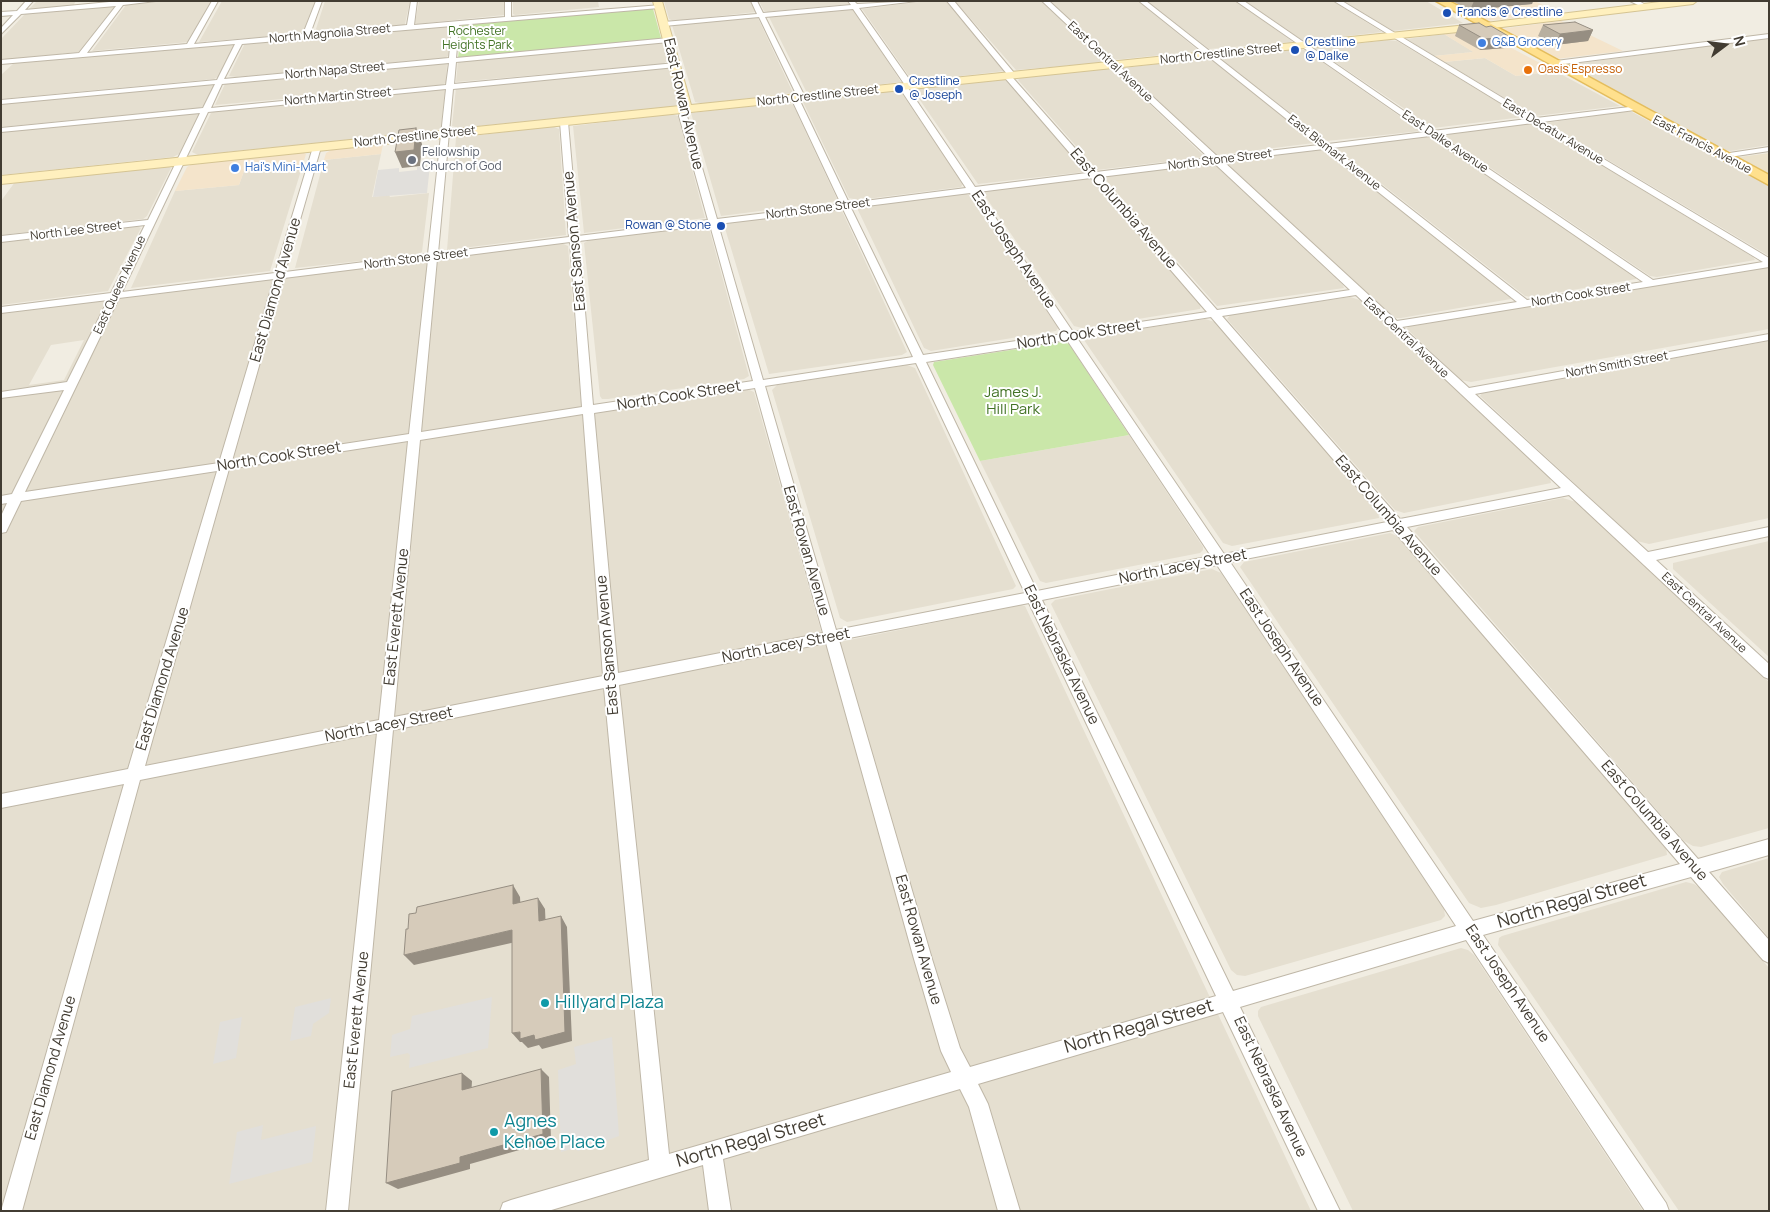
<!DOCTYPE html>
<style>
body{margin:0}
#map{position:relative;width:1770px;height:1212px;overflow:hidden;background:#f1ede2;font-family:Manrope,sans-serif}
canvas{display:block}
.frame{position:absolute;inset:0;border:2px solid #423c32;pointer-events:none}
.north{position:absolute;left:1700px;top:20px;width:50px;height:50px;-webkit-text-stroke:4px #fff;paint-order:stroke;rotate:75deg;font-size:14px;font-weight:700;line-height:20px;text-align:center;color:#423c32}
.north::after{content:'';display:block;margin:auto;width:18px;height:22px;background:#423c32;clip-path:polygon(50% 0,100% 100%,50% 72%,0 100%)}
</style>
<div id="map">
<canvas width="1770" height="1212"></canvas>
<div class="frame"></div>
<div class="north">N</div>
</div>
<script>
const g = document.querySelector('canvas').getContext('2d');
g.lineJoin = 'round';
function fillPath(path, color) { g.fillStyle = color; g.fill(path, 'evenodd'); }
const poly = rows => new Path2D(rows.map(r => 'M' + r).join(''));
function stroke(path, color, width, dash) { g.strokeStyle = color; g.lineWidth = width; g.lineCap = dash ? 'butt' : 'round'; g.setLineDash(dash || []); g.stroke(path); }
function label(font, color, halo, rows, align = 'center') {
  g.font = font + ' Manrope,sans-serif'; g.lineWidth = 4; g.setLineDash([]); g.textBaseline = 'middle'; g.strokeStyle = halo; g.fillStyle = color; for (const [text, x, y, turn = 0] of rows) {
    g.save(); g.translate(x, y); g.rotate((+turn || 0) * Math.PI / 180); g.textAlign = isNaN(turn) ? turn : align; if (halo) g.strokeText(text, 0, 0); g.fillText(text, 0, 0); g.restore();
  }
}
fillPath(poly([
 [37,1,76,1,73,6,29,9],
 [167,1,213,1,189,42,92,51,126,5],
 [222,1,316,1,304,32,302,34,199,42],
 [325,1,410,1,405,24,403,25,315,32],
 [419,1,505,1,504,15,417,24,415,23],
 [513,1,598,1,599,7,515,15,513,14],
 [664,1,750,1,756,12,673,21,669,19],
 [759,1,848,1,850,4,768,12,764,11],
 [926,1,946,1,1005,71,917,81,911,79,862,9],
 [955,1,1041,1,1104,61,1101,63,1016,70],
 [1050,1,1138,1,1199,51,1114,60],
 [1147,1,1236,1,1293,42,1209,49],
 [1245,1,1333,1,1382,32,1303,41],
 [1342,1,1426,1,1463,23,1393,31],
 [114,6,115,7,79,52,1,60,1,39,25,14],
 [854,9,901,82,812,92,806,91,769,17],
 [753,17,758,18,793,93,703,104,695,102,672,25],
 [452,26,448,56,445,58,236,77,229,76,245,43],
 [1444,34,1474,52,1434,56,1407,39],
 [1769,38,1769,145,1730,151,1721,149,1566,65],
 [1388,40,1397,41,1523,117,1433,128,1314,48],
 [662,41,667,61,663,64,456,82,458,61],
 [234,44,218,77,214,79,1,99,1,75,15,62],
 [1297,49,1305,50,1421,131,1327,141,1220,59,1223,56],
 [1204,58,1213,61,1313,140,1314,143,1217,155,1123,68],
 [1485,58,1516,76,1555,71,1620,106,1535,116,1444,62],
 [447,63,446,83,441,85,215,105,225,84],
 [667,68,669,69,679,103,674,107,459,128,452,126,456,88],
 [1106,68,1114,70,1205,157,1097,170,1018,80,1021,77],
 [1001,79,1008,81,1084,170,1084,172,978,184,913,90,917,88],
 [212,83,214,85,204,106,199,108,1,127,1,103],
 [443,89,445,91,441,128,433,131,198,155,192,152,211,113,215,111],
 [894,91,901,92,963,184,961,187,858,200,849,198,803,102,808,100],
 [785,102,793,105,838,201,721,216,691,113],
 [1627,111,1632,112,1769,185,1769,256,1546,123],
 [199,113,179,154,173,157,1,175,1,131],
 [671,114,678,116,705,218,584,233,573,126],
 [1529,123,1534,124,1753,257,1755,260,1657,277,1650,276,1442,135],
 [552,126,559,129,566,235,447,250,456,138],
 [1429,136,1636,277,1636,279,1532,297,1525,296,1337,149,1341,147],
 [1320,149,1325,150,1510,296,1511,299,1401,318,1394,318,1225,162],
 [381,154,372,197,389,195,390,197,429,193,422,252,416,255,295,268,324,160],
 [1210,163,1215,165,1343,285,1344,288,1217,306,1104,178,1105,176],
 [303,164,270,271,131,288,175,191,239,185,244,171],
 [168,166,171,168,147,216,143,219,1,235,1,201,15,182],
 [1088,178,1093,180,1201,305,1200,309,1082,328,1074,326,983,193,986,191],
 [965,193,969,195,1058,328,1056,331,931,351,924,348,857,208],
 [837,209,842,211,907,352,902,355,769,374,724,225,728,222],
 [137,226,141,228,108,291,1,305,1,241],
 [702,226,709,228,749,376,744,379,608,399,602,399,600,396,584,243,589,240],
 [561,243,568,246,582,414,747,389,754,392,825,645,1021,605,1025,606,1311,1211,1,1211,1,313],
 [84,340,64,380,29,385,51,345],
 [1769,267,1769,329,1471,382,1461,380,1407,329,1408,326],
 [1350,297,1360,300,1550,478,1551,483,1404,513,1395,510,1227,319,1231,314],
 [1205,319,1215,322,1378,511,1379,518,1232,546,1223,543,1084,340,1095,336],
 [1769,341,1769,518,1649,544,1637,541,1480,396,1482,393],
 [907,365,915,368,1016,586,1013,589,847,622,840,618,772,390,777,385],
 [1129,435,1203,547,1203,550,1200,553,1046,583,1040,581,980,461],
 [1563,498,1576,502,1769,682,1769,828,1701,847,1693,846,1684,841,1414,531,1418,527],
 [1390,533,1399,537,1666,847,1667,855,1496,905,1481,908,1469,903,1240,567,1244,562],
 [1769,541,1769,657,1673,569,1673,563],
 [1212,569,1221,573,1444,909,1445,916,1441,920,1245,976,1237,975,1231,970,1051,604,1055,600],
 [1769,858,1769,938,1723,884,1719,877,1722,872],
 [1686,882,1694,884,1702,889,1769,968,1769,1211,1679,1211,1498,945,1499,938,1502,936],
 [1461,948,1468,950,1474,955,1643,1211,1353,1211,1258,1016,1258,1011,1261,1007]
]), '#e5dfd0');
fillPath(poly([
 [1445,1,1535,1,1560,14,1485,21],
 [1561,21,1623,51,1556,59,1500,29],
 [1473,31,1485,34,1555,71,1516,76,1485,58,1444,62,1434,56,1473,52,1444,34],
 [383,144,381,154,324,160,326,153,333,149],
 [302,152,306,154,303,164,244,171,239,185,175,191,187,167,194,163]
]), '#f4e4cb');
fillPath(poly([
 [1769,153,1769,174,1740,158,1740,157]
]), '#ebe2cb');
fillPath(poly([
 [650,8,653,9,661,38,659,39,458,58,462,24],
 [1062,342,1069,344,1129,435,980,461,933,365,934,362]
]), '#cae7a9');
fillPath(poly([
 [430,165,427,193,373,197,378,170,399,168,399,172,417,170,417,167],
 [492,997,488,1048,409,1068,410,1055,408,1053,390,1057,392,1035,410,1029,412,1016],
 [331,998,329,1013,313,1024,311,1036,290,1041,295,1007],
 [242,1017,236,1058,213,1064,220,1022],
 [612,1037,619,1136,578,1151,575,1148,561,1152,558,1070,576,1064,574,1047],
 [263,1125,261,1140,316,1126,312,1162,229,1184,237,1132]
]), '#e1dfdb');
const street = poly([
 [26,1,33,1,25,10,120,1,156,1,123,5,87,53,187,44,212,1,218,1,194,44,303,34,316,1,322,1,310,34,407,25,411,1,417,1,414,25,505,17,505,1,511,1,511,17,661,5,662,6,659,8,459,25,456,58,669,38,672,40,669,42,456,62,454,84,676,63,680,65,676,67,453,89,438,253,569,237,560,122,564,120,568,122,578,236,708,220,679,116,682,108,685,108,689,110,687,116,717,219,841,204,791,98,797,96,759,17,664,26,661,24,664,22,757,14,751,1,757,1,763,13,851,5,848,1,854,1,857,4,917,1,859,8,914,86,910,88,907,88,853,9,765,17,805,97,799,99,849,203,966,188,899,87,903,85,906,85,975,187,1087,173,1005,78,1004,76,1007,74,947,1,954,1,1015,74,1013,78,1096,172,1209,158,1042,1,1049,1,1218,157,1319,145,1139,1,1146,1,1328,144,1425,132,1236,1,1244,1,1433,131,1527,119,1334,1,1342,1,1536,118,1638,106,1638,110,1635,110,1542,122,1769,258,1769,267,1402,327,1469,388,1769,334,1769,340,1475,394,1648,552,1769,527,1769,536,1656,560,1769,664,1769,679,1764,677,1569,495,1407,527,1698,859,1769,839,1769,855,1709,872,1769,940,1769,963,1763,960,1691,877,1483,935,1666,1203,1669,1211,1645,1211,1466,940,1240,1007,1340,1211,1318,1211,1223,1012,978,1084,988,1104,1020,1211,998,1211,969,1107,960,1089,723,1159,731,1211,709,1211,703,1165,548,1211,500,1211,503,1203,511,1200,649,1160,604,688,393,730,348,1211,326,1211,377,733,140,780,22,1211,1,1211,124,784,1,808,1,794,128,769,217,471,21,501,6,532,1,533,1,516,7,503,1,504,1,496,12,494,64,390,1,398,1,392,67,382,108,300,1,313,1,307,111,293,145,225,1,242,1,236,148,220,200,113,1,132,1,128,203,108,215,84,1,104,1,100,217,80,235,44,1,64,1,60,79,53,116,6,21,14,1,34,1,28,13,15,1,16,1,12,17,11,26,1],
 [452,26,449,58,224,79,242,44,452,26],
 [449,63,446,85,211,108,222,84,449,63],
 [446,89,428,254,285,272,321,147,317,145,313,147,275,273,122,292,208,112,446,89],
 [1533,123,1763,262,1653,280,1439,135,1533,123],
 [1430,136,1643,282,1527,300,1333,148,1430,136],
 [1324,149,1517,302,1397,321,1223,161,1324,149],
 [1214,163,1350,290,1217,310,1100,177,1214,163],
 [1091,178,1207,312,1073,332,978,192,1091,178],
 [970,193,1063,334,923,355,851,208,970,193],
 [843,209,913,357,763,380,718,224,843,209],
 [710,225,753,381,593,405,579,241,710,225],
 [570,242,582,407,421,432,437,259,570,242],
 [428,260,409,434,232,461,284,278,428,260],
 [274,279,219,463,25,492,119,298,274,279],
 [1356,295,1461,394,1561,488,1400,519,1222,316,1356,295],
 [1211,317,1387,522,1224,554,1077,338,1211,317],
 [1067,340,1211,556,1037,591,926,362,1067,340],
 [916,363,1025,593,836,630,765,386,916,363],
 [755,388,823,633,618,673,594,413,755,388],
 [583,414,603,676,394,717,420,440,583,414],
 [408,441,379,720,145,766,229,469,408,441],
 [1393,530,1680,864,1473,921,1230,562,1393,530],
 [1217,565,1456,926,1233,991,1042,600,1217,565],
 [1029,603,1216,996,970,1067,960,1048,932,959,839,640,1029,603],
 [826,643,914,959,941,1051,951,1072,669,1154,619,685,826,643],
 [1630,1,1639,1,1649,7,1644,8,1630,1],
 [1769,34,1769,38,1556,65,1552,63,1556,61,1769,34],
 [1769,147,1769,151,1723,158,1719,156,1723,154,1769,147]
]);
const secondary = poly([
 [653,1,662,1,691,105,1477,24,1668,1,1697,1,1693,4,1477,30,1,184,1,176,680,106,653,1]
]);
const primary = poly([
 [1436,1,1449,1,1769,175,1769,185,1436,1]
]);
stroke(street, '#bfb7a7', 2);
stroke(secondary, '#d5c493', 2);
stroke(primary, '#e4bd5d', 3);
fillPath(street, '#fff');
fillPath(secondary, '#fff0be');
fillPath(primary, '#ffe08d');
fillPath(poly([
 [1452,1,1533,1,1532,4,1470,10],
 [1459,25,1486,27,1510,37,1505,48,1480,50,1455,36],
 [1543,25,1593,30,1588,41,1555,45,1538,36]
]), '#b8afa0');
fillPath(poly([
 [1474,1,1533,1,1532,4,1470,10],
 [1593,30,1588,41,1555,45,1560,34],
 [1510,37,1505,48,1480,50,1484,39],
 [416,128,422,144,420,166,402,168,395,152],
 [513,885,520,897,521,915,513,904],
 [538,898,545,909,546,932,539,921],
 [561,916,567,927,572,1041,542,1049,539,1045,528,1048,522,1042,520,1042,512,1033,520,1032,534,1035],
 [512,930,520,941,414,965,404,955],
 [541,1069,549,1077,551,1141,470,1164,470,1169,398,1189,386,1183,460,1157],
 [462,1073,472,1081,471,1098,462,1090]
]), '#968e82');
const building = poly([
 [1575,22,1593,30,1560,34,1543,25,1575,22],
 [1479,23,1486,27,1491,26,1510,37,1484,39,1459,25,1479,23],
 [416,128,414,150,395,152,399,130,416,128],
 [513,885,513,904,538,898,539,921,561,916,565,1032,535,1040,534,1035,520,1039,520,1032,512,1033,512,930,404,955,406,929,408,929,409,914,416,913,417,907,513,885],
 [541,1069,543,1134,460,1157,460,1163,386,1183,392,1091,462,1073,462,1090,541,1069]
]);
fillPath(building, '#d6cbba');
stroke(building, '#968e82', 1);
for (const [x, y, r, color] of [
 [1447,13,5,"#1a4fb4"],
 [1482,43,5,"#3f7fe0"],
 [1295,50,5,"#1a4fb4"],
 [1528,70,5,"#e8710a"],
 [899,89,5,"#1a4fb4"],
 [412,160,5,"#6b7280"],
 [235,168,5,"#3f7fe0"],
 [721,226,5,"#1a4fb4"],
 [545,1003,5,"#0f9aa8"],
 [494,1132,5,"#0f9aa8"]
]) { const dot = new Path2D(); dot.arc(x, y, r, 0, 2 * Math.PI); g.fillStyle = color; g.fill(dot); stroke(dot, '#fff', 2); }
label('12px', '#164399', '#fff', [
 ["Francis @ Crestline",1457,13],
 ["Crestline",1305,43],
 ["@ Dalke",1305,57],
 ["Crestline",909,82],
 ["@ Joseph",909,96],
 ["Rowan @ Stone",711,226,"right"]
], 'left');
label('12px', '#437326', '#fff', [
 ["Rochester",477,32],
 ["Heights Park",477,46]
]);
label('12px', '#423c32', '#fff', [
 ["North Magnolia Street",330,34,-5],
 ["North Crestline Street",1221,54,-6],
 ["East Central Avenue",1110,62,43],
 ["North Napa Street",335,71,-5],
 ["North Crestline Street",818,96,-6],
 ["North Martin Street",338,97,-5],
 ["East Decatur Avenue",1553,132,31],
 ["North Crestline Street",415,137,-6],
 ["East Dalke Avenue",1445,142,34],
 ["East Francis Avenue",1702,145,28],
 ["East Bismark Avenue",1334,153,38],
 ["North Stone Street",1220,160,-7],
 ["North Stone Street",818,209,-7],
 ["North Lee Street",76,231,-7],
 ["North Stone Street",416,259,-7],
 ["East Queen Avenue",120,285,-65],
 ["North Cook Street",1581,295,-9],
 ["East Central Avenue",1406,338,43],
 ["North Smith Street",1617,365,-10],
 ["East Central Avenue",1704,613,43]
]);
label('12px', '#366cbe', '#fff', [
 ["G&B Grocery",1492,43],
 ["Hai's Mini-Mart",245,168]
], 'left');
label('12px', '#c56008', '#fff', [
 ["Oasis Espresso",1538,70]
], 'left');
label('12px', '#5b616d', '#fff', [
 ["Fellowship",422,153],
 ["Church of God",422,167]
], 'left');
label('15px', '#423c32', '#fff', [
 ["East Rowan Avenue",683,104,77],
 ["East Columbia Avenue",1123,209,49],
 ["East Sanson Avenue",575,241,-95],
 ["East Joseph Avenue",1013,250,56],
 ["East Diamond Avenue",276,290,-74],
 ["North Cook Street",1079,335,-9],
 ["North Cook Street",679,396,-9],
 ["North Cook Street",279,457,-9],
 ["East Columbia Avenue",1388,516,49],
 ["East Rowan Avenue",806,551,74],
 ["North Lacey Street",1183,567,-11],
 ["East Everett Avenue",397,617,-84],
 ["East Sanson Avenue",608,645,-95],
 ["North Lacey Street",786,646,-11],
 ["East Joseph Avenue",1281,648,56],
 ["East Nebraska Avenue",1061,655,64],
 ["East Diamond Avenue",163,679,-73],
 ["North Lacey Street",389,725,-11],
 ["East Columbia Avenue",1654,821,49],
 ["East Rowan Avenue",918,940,74],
 ["East Joseph Avenue",1507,984,56],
 ["East Everett Avenue",357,1020,-84],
 ["East Diamond Avenue",51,1068,-74],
 ["East Nebraska Avenue",1270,1087,65]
]);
label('15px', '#437326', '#fff', [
 ["James J.",1013,393],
 ["Hill Park",1013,410]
]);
label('18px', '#423c32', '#fff', [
 ["North Regal Street",1572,902,-16],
 ["North Regal Street",1139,1027,-16],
 ["North Regal Street",751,1141,-16]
]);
label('18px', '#0d838f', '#fff', [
 ["Hillyard Plaza",555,1003],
 ["Agnes",504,1122],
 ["Kehoe Place",504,1143]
], 'left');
</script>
